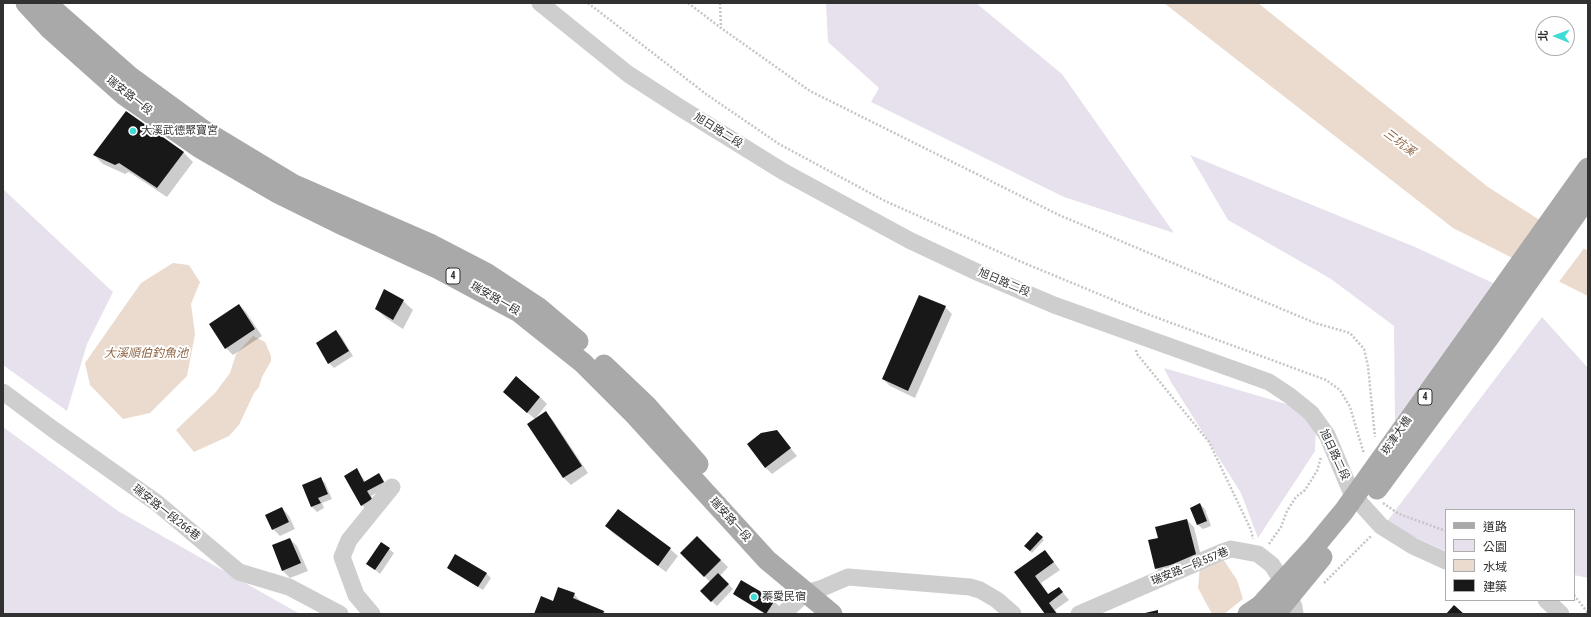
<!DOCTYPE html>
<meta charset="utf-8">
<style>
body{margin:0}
#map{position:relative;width:1591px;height:617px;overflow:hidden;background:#fff;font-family:"Roboto Condensed","Noto Sans TC",sans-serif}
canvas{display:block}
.frame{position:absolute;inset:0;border:4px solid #313131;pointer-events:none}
.legend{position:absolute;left:1445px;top:509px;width:130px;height:92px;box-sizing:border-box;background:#fff;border:1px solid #adadad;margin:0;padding:5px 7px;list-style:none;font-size:12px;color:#313131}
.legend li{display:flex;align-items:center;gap:8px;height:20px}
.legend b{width:20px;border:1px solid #adadad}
.north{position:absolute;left:1535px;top:16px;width:40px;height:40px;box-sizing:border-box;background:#fff;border:1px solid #adadad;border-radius:50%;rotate:271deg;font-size:11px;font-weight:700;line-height:16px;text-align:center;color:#313131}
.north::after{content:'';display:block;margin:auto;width:14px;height:18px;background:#40dbd6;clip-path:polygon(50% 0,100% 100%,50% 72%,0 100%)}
</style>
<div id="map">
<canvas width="1591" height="617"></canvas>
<div class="frame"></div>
<ul class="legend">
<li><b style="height:5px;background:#a9a9a9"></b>道路</li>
<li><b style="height:11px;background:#e7e0ed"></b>公園</li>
<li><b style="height:11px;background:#ebdbce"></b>水域</li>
<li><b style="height:11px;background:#181818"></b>建築</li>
</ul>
<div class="north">北</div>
</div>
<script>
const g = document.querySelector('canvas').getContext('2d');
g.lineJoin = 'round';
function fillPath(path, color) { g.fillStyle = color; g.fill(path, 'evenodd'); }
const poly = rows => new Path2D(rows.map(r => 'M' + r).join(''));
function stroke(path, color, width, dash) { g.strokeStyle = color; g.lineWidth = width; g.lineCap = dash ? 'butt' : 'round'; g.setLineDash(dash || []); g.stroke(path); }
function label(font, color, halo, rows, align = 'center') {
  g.font = font + ' "Roboto Condensed","Noto Sans TC",sans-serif'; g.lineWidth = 4; g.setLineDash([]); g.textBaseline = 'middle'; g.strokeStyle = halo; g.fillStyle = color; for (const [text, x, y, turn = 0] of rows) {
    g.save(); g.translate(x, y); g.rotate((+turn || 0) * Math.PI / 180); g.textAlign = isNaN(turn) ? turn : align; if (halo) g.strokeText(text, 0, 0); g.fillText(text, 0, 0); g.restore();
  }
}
fillPath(poly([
 [826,3,976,3,1062,74,1174,233,1064,197,871,102,879,88,828,42],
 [1190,155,1415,247,1493,283,1395,421,1394,326,1331,279,1228,220],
 [3,189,113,292,87,344,67,411,3,365],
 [1542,317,1588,368,1588,578,1574,575,1574,510,1446,510,1446,551,1385,524],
 [1164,368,1303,409,1316,427,1315,451,1258,538,1241,493,1171,382],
 [3,427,118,511,300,614,3,614]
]), '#e7e0ed');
fillPath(poly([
 [1164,3,1258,3,1488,187,1588,251,1588,296,1453,228],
 [173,263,189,265,200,282,191,304,195,334,187,376,150,413,123,419,90,385,85,363,141,283],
 [253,336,265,342,271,356,271,361,262,377,259,387,254,393,239,425,229,436,194,452,176,430,215,393,230,373,236,354],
 [1221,556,1237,580,1243,599,1224,614,1212,614,1198,588,1200,566]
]), '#ebdbce');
fillPath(poly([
 [1543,220,1585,247,1558,283,1514,261]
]), '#fff');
fillPath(poly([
 [126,112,184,153,193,162,167,197,129,172,125,174,103,164,94,155],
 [403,301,413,310,403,329,386,318,376,309],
 [239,305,246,312,262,336,233,355,226,348],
 [945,307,952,314,915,398,890,386,883,379],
 [336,332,341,336,353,356,334,368,329,363,317,344],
 [540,397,547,404,535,419,511,399],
 [546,413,553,420,588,473,571,485,564,478,528,424],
 [776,431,797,456,772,474,765,467],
 [357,470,366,482,379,474,388,487,371,496,376,504,366,510,362,505],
 [320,478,325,483,332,499,322,503,324,508,317,512,312,507,303,486],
 [1200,504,1205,509,1211,526,1203,529,1198,525,1191,508],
 [282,508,289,516,295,529,280,536,273,529],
 [618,510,670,549,678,556,666,572,613,533,606,526],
 [1187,520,1194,527,1203,565,1163,575,1156,568,1159,539],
 [1037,533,1044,540,1032,553,1025,546],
 [697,537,728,567,720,576,733,589,717,606,701,591,710,582,682,553],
 [290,539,297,546,308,571,290,578,283,571,273,546],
 [389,549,394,553,380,574,368,564],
 [1045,551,1060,570,1041,583,1049,595,1059,588,1069,600,1055,610,1058,614,1046,614,1016,572],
 [448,568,486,573,491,578,483,590,453,572],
 [574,594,581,602,604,611,606,614,535,614,553,602],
 [734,594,774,601,779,606,774,614,765,614,739,598]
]), '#0003');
fillPath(poly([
 [126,111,184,152,157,188,119,163,115,165,93,155],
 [384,289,404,300,393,320,375,309],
 [919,295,946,306,908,391,882,379],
 [239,304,255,329,225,349,209,324],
 [336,330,349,351,328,364,316,343],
 [516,376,540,397,527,413,503,392],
 [546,411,582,466,563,478,527,424],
 [777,430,791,448,765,468,747,444,761,433],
 [357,468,364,482,379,473,384,482,367,491,372,499,361,506,344,476],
 [321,477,328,494,318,498,321,503,311,507,302,485],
 [1200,503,1207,521,1197,525,1190,508],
 [282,507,289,522,272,530,265,515],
 [618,509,671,548,658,566,605,526],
 [1187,519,1197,558,1155,569,1148,540,1158,538,1155,527],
 [1037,532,1043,537,1030,551,1024,546],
 [697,536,721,560,704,577,680,553],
 [290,538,301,563,282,571,272,545],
 [381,542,390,548,375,570,366,564],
 [1045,550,1054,562,1035,576,1048,594,1059,587,1063,592,1049,603,1057,614,1045,614,1014,572],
 [455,554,487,573,478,587,447,568],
 [718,573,729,584,711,602,700,591],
 [741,580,775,600,766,614,733,594],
 [558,587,575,593,573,598,604,611,603,614,534,614,541,596,553,601],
 [1454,605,1464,614,1446,614],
 [1158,610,1158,614,1145,614,1145,613]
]), '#181818');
stroke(poly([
 [588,3,706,94,779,144,885,201,1024,263,1147,314,1326,380,1340,390,1350,407,1364,454],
 [688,3,721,28,810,91,1059,215,1315,323,1350,333,1364,349,1368,366,1375,437],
 [720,3,721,28],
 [1136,350,1137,354,1209,442,1251,530,1253,539],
 [1383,503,1399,514,1446,531],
 [1269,544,1281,527,1287,511,1296,497,1305,490,1317,471,1321,457],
 [1324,583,1371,536],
 [1574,595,1588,613]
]), '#c5c5c5', 2.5, [2, 2]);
stroke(poly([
 [540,3,628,74,679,107,784,172,909,240,979,273,1054,305,1269,382,1290,396,1311,413,1327,435,1352,494,1381,526,1413,546,1446,561],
 [3,392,54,430,157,503,239,572,289,587,340,614],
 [1546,600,1561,614],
 [372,614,356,595,342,557,349,540,392,487],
 [783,614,805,593,820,589,848,577,970,587,980,590,997,600,1013,614],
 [1079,614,1222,552,1231,549,1258,554,1272,565,1287,589,1294,607,1295,614]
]), '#cecece', 17);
stroke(poly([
 [26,3,51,30,124,95,200,148,276,192,345,226,439,269,519,312,583,363,633,413,767,560,832,614],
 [46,3,129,76,203,130,294,185,432,245,486,273,539,308,578,341],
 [604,365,646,405,698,464]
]), '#a9a9a9', 21);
stroke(poly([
 [1377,489,1490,336,1588,197],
 [1248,614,1260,606,1315,546,1344,511,1588,168],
 [1273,614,1280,608,1322,557]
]), '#a9a9a9', 21);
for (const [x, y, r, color] of [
 [133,131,4,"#40dbd6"],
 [754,597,4,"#40dbd6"]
]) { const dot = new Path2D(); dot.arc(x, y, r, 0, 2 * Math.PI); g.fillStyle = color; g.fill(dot); stroke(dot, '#fff', 1.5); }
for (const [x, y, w] of [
 [453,276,14],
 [1425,397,14]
]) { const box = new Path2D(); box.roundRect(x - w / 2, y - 8, w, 16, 3); g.fillStyle = '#fff'; g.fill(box); stroke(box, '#313131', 1); }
label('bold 10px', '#313131', null, [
 ["4",453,276],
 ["4",1425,397]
]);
label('11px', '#313131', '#fff', [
 ["瑞安路一段",129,96,38],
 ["旭日路二段",718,131,32],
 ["旭日路二段",1004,283,23],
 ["瑞安路一段",495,299,30],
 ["崁津大橋",1397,436,-55],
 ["旭日路二段",1334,455,65],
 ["瑞安路一段266巷",166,513,38],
 ["瑞安路一段",730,520,48],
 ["瑞安路一段557巷",1190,567,-22]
]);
label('11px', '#313131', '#fff', [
 ["大溪武德聚寶宮",141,131],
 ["蓁愛民宿",762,597]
], 'left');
label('italic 12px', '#8f6443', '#fff', [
 ["三坑溪",1399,143,37],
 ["大溪順伯釣魚池",146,354]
]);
</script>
